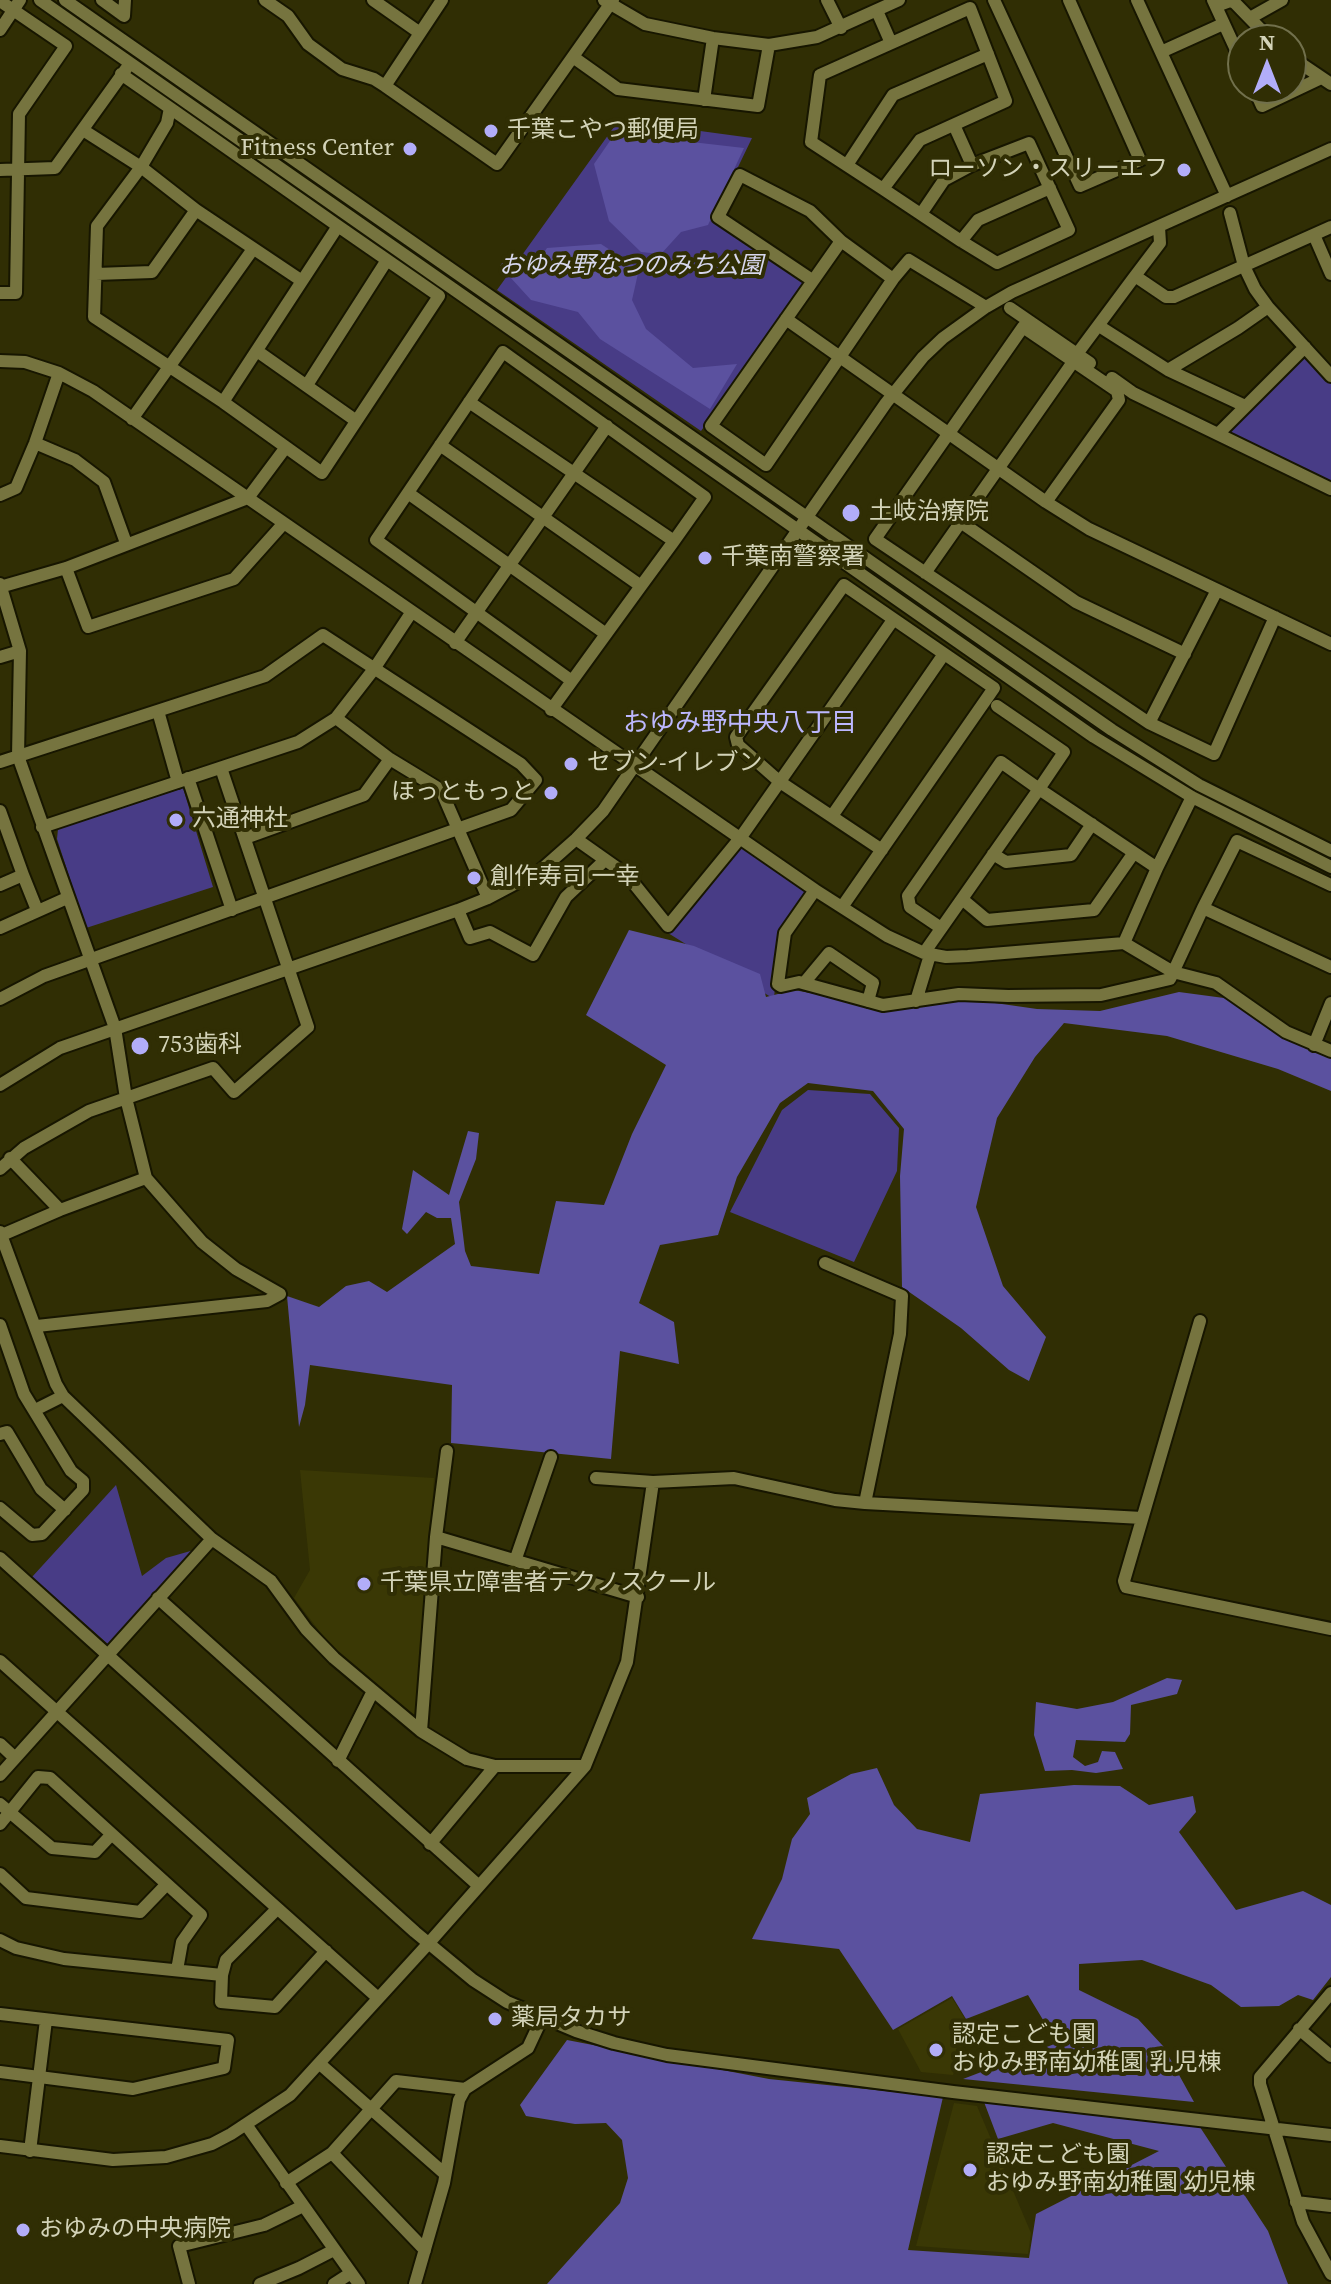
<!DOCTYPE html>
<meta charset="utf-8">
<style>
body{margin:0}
#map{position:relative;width:1331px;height:2284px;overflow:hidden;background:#302e04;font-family:"Source Serif 4",serif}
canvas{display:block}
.north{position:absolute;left:1227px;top:24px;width:80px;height:80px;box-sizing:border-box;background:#302e04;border:2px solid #71704c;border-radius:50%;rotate:0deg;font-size:22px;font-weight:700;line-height:32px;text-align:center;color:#d3d3b8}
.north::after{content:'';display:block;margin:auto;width:28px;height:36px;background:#b2adf9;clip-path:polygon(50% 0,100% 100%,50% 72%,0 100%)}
</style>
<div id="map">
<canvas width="1331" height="2284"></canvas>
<div class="north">N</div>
</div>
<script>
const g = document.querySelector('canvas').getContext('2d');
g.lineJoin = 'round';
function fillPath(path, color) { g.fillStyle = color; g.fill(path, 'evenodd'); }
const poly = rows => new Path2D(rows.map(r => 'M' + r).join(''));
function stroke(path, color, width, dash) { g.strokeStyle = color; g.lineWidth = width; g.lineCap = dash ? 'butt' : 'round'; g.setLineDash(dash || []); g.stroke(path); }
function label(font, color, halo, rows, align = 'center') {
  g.font = font + ' "Source Serif 4","Noto Sans JP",serif'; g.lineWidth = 8; g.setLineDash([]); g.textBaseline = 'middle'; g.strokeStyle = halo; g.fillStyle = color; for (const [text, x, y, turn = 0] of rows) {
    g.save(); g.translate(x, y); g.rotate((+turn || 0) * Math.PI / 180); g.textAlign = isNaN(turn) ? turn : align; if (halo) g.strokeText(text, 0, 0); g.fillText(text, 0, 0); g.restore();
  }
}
fillPath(poly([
 [300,1470,434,1478,418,1721,416,1722,337,1654,294,1598,310,1570],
 [952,1998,970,2027,953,2075,921,2072,898,2029],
 [954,2103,977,2106,1031,2233,1028,2254,916,2246]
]), '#3a3805');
fillPath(poly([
 [619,120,752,138,713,219,806,282,701,431,497,290],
 [1308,353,1331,379,1331,486,1224,431],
 [183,788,213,887,86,928,57,839,58,829],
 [739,846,808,894,779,934,774,999,668,933],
 [808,1090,870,1094,899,1128,897,1171,854,1262,730,1212,782,1110],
 [116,1485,142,1576,166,1558,194,1550,109,1645,32,1577]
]), '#483c86');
fillPath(poly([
 [621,125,683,141,744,148,708,225,681,232,661,254,641,252,609,221,594,164],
 [601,244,639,269,632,300,646,329,693,368,737,364,710,409,600,339,578,312,531,300,500,266,506,258,535,266,547,248],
 [629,930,694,946,760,974,766,997,794,990,832,997,876,1010,948,1002,981,1001,1037,1009,1100,1011,1179,992,1239,1000,1331,1052,1331,1091,1278,1069,1167,1036,1064,1023,1035,1057,997,1118,976,1207,1003,1286,1046,1337,1029,1381,1009,1370,961,1328,902,1287,900,1176,904,1129,873,1091,808,1083,780,1103,737,1177,718,1235,660,1245,639,1303,674,1322,679,1364,620,1351,611,1459,451,1443,452,1385,310,1365,305,1405,299,1427,287,1296,319,1307,346,1286,369,1281,387,1292,455,1244,451,1218,437,1218,426,1212,407,1234,402,1229,413,1170,449,1195,468,1131,479,1133,476,1159,459,1202,465,1251,471,1266,539,1274,556,1201,604,1205,632,1134,666,1065,586,1015],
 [1167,1678,1182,1680,1177,1694,1131,1705,1130,1734,1125,1742,1076,1740,1073,1757,1085,1766,1098,1762,1102,1751,1115,1752,1123,1769,1096,1773,1072,1770,1045,1771,1034,1735,1036,1702,1077,1709,1113,1702],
 [877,1768,894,1805,917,1829,970,1842,980,1794,1074,1785,1120,1786,1149,1805,1193,1796,1196,1812,1179,1832,1236,1910,1303,1891,1331,1905,1331,1977,1313,2000,1298,1995,1279,2006,1241,2007,1211,1985,1142,1960,1079,1964,1079,1990,1138,2019,1163,2046,1194,2102,963,2079,1057,2043,1028,1995,966,2019,952,1996,893,2030,839,1949,752,1939,782,1879,792,1839,810,1814,807,1798,851,1774],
 [567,2040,769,2079,943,2097,908,2250,1029,2258,1036,2214,1159,2151,1053,2123,998,2139,984,2102,1196,2121,1268,2231,1288,2284,547,2284,620,2203,628,2178,622,2140,606,2123,575,2124,526,2116,520,2105]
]), '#5b519f');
const minor = poly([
 [40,0,1094,737,1192,797,1331,867],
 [65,0,1112,730,1199,785,1331,851],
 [102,0,124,16,125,0],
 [265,0,288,16,308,44,342,69,374,79,385,86],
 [373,0,420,33],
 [442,0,385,86,497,164,613,0],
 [604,0,645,24,713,38,769,45,817,37,899,0],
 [827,0,841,28],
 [994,0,1080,186,1140,160,1069,0],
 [1137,0,1227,196],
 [1213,0,1243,65],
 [0,1,66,46,19,114,16,293,0,293],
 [1216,6,1230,1,1235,3,1271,40],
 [877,11,891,43],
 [1250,18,1282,0],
 [0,30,20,0],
 [1161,52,1223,24],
 [573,57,618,89,758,106,769,45],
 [1291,57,1331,84],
 [121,74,170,108,338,226,439,296,322,473,223,402,94,317,97,226,141,167,167,123,170,108],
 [1254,88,1262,106,1321,78],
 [704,100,713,38],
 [954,125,972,165],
 [83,130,141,167,196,210,302,281],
 [847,165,893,95,988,54],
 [0,170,55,168,126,69],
 [883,189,920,140,1006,101,970,8,820,75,811,142,883,189,961,241,997,263,1069,230,1029,143,972,165,944,180,921,214],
 [1230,213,1244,266,1255,289,1268,307,1331,376],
 [1314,235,1331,274],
 [841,241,711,426,766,465,893,279],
 [961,241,978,220,1050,188],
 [96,274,152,272,196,210],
 [1135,276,1160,243,1159,227],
 [812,280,718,217,740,175,810,211,841,241,893,279,909,260,986,307],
 [1010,308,1090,363],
 [786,319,1046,502,1089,529,1331,644],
 [1099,326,1168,370,1245,406],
 [257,351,355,420],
 [1077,354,1135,276,1166,297,1174,297,1331,227],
 [0,361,25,362,59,373,93,391,815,890,887,936,924,953,946,957,968,956,1124,943,1157,868,1192,797],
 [1168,370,1238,328,1268,307],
 [1112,378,1133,393,1331,489],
 [307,385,387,260],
 [223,402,338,226],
 [469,402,674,541],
 [132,419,253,249],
 [1218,434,1305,347],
 [35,443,75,460,104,482,126,543],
 [440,445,641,586],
 [408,493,606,634],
 [0,495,16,488,35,443,59,373],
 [1046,502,1119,400,1117,391,1023,327,875,539,1149,723,1214,754,1275,617],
 [962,523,1076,602,1185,654],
 [66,568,88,627,234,579,284,523],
 [925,573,1073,362],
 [0,584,20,651,18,756,115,1028,126,1098,146,1178,202,1242,236,1269,280,1294,267,1301,37,1326],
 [0,587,66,568,248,498,286,447],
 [455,643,607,426],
 [0,657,20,651],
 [551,710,572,681,641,586,674,541,705,497,503,352,376,540,572,681],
 [158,711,178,782],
 [336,718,390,759,441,790,488,898],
 [1149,723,1217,590],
 [0,762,265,676,323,635,521,764,536,780,511,810,44,976,0,999],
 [188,778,232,910],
 [0,811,23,875],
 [832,816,944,654],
 [42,827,298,742,336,718,374,669,411,613],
 [245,838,364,795,390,759],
 [576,839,627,875,668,926,741,837,893,620],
 [993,854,1006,862,1071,855,1092,824],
 [0,885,23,875,37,910],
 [815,890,785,933,778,984,781,986,799,982,883,1005,959,994,1008,996,1101,995,1170,979,1203,908,1331,967],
 [962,899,987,920,1094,910,1133,854],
 [842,907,994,688,844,585,736,737,738,745,780,782,882,850],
 [1203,908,1237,841,1331,885],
 [458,910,470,938,490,932,533,955,566,897,604,861],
 [0,928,67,898],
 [941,928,910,907,908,896,1001,762,1039,789,1064,752,997,706],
 [1124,943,1173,972,1216,983,1286,1032,1331,1051],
 [924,953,1039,789,1157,868],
 [804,983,829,953,873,983,868,1001],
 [916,1001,930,955],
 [1314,1045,1331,1003],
 [0,1085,60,1048,458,910,488,898,541,870,576,839,603,811,886,403,923,357,943,338,986,307,1012,292,1331,149],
 [10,1158,60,1210],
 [0,1169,24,1148,89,1111,213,1068,234,1092,308,1027,221,768],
 [0,1232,56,1384,63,1396,212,1539,271,1581,306,1629,334,1658,421,1731,467,1759,495,1766,585,1766],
 [2,1235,60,1210,146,1178],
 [825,1263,902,1296,900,1334,865,1503],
 [1200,1321,1124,1581,1126,1587,1331,1629],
 [0,1325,24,1394,71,1471,83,1481,83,1490,42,1534,32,1535,0,1508],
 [35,1410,63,1396],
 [0,1434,7,1432,41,1489,65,1510],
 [596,1478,653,1482,734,1478,835,1500,865,1503,1142,1518],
 [436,1537,638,1597],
 [0,1558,415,1932,473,1980,507,2002,576,2031,614,2043,667,2055,953,2092,1331,2135],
 [515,1561,551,1457],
 [158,1598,479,1886],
 [0,1661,378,1998],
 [421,1731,436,1537,447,1451],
 [0,1744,15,1758],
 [338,1761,373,1691],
 [0,1775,212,1539],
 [0,1804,52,1848,95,1852,112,1834],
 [0,1824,38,1777,50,1778,201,1915,182,1942,177,1970],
 [430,1844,495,1766],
 [0,1874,26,1898,140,1912,166,1885],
 [0,1940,16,1948,64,1959,222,1975,226,1960,277,1909],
 [222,1975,221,2002,275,2007,326,1951],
 [1331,1993,1260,2077,1260,2084,1303,2222,1331,2274],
 [0,2014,228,2040,224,2068,133,2089,0,2072],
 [1299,2029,1331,2056],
 [320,2064,445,2174],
 [247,2126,359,2284],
 [0,2146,113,2160,166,2157,212,2144,231,2134,290,2095,428,1944,585,1766,627,1662,653,1482],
 [30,2151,46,2020],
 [332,2153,425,2250],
 [286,2183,332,2153,396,2081,465,2089],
 [1296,2202,1331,2206],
 [189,2284,179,2246,264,2225,303,2206],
 [260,2284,299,2268,334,2250],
 [334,2284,351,2273],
 [415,2284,444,2183,459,2100,465,2089,528,2048,542,2018]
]);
stroke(minor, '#171600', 16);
stroke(minor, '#76743f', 12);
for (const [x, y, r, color] of [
 [491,131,8,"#b2adf9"],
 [410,149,8,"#b2adf9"],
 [1184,170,8,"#b2adf9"],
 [851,513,10,"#b2adf9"],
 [705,558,8,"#b2adf9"],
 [571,764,8,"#b2adf9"],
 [551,793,8,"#b2adf9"],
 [176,820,8,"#b2adf9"],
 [474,878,8,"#b2adf9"],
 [140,1046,10,"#b2adf9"],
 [364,1584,8,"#b2adf9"],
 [495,2019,8,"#b2adf9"],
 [936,2050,8,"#b2adf9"],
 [970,2170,8,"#b2adf9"],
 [23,2230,8,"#b2adf9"]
]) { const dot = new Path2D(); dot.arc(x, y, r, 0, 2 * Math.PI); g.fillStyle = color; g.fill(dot); stroke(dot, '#302e04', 3); }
label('24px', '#d3d3b8', '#302e04', [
 ["千葉こやつ郵便局",507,131],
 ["Fitness Center",394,149,"right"],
 ["ローソン・スリーエフ",1168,170,"right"],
 ["土岐治療院",869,513],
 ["千葉南警察署",721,558],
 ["セブン-イレブン",587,764],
 ["ほっともっと",535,793,"right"],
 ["六通神社",192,820],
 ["創作寿司 一幸",490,878],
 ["753歯科",158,1046],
 ["千葉県立障害者テクノスクール",380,1584],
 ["薬局タカサ",511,2019],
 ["認定こども園",952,2036],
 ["おゆみ野南幼稚園 乳児棟",952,2064],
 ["認定こども園",986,2156],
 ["おゆみ野南幼稚園 幼児棟",986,2184],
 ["おゆみの中央病院",39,2230]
], 'left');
label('italic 24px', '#d7d7ed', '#302e04', [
 ["おゆみ野なつのみち公園",631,267]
]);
label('26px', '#bcb7fe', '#302e04', [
 ["おゆみ野中央八丁目",740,724]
]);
</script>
